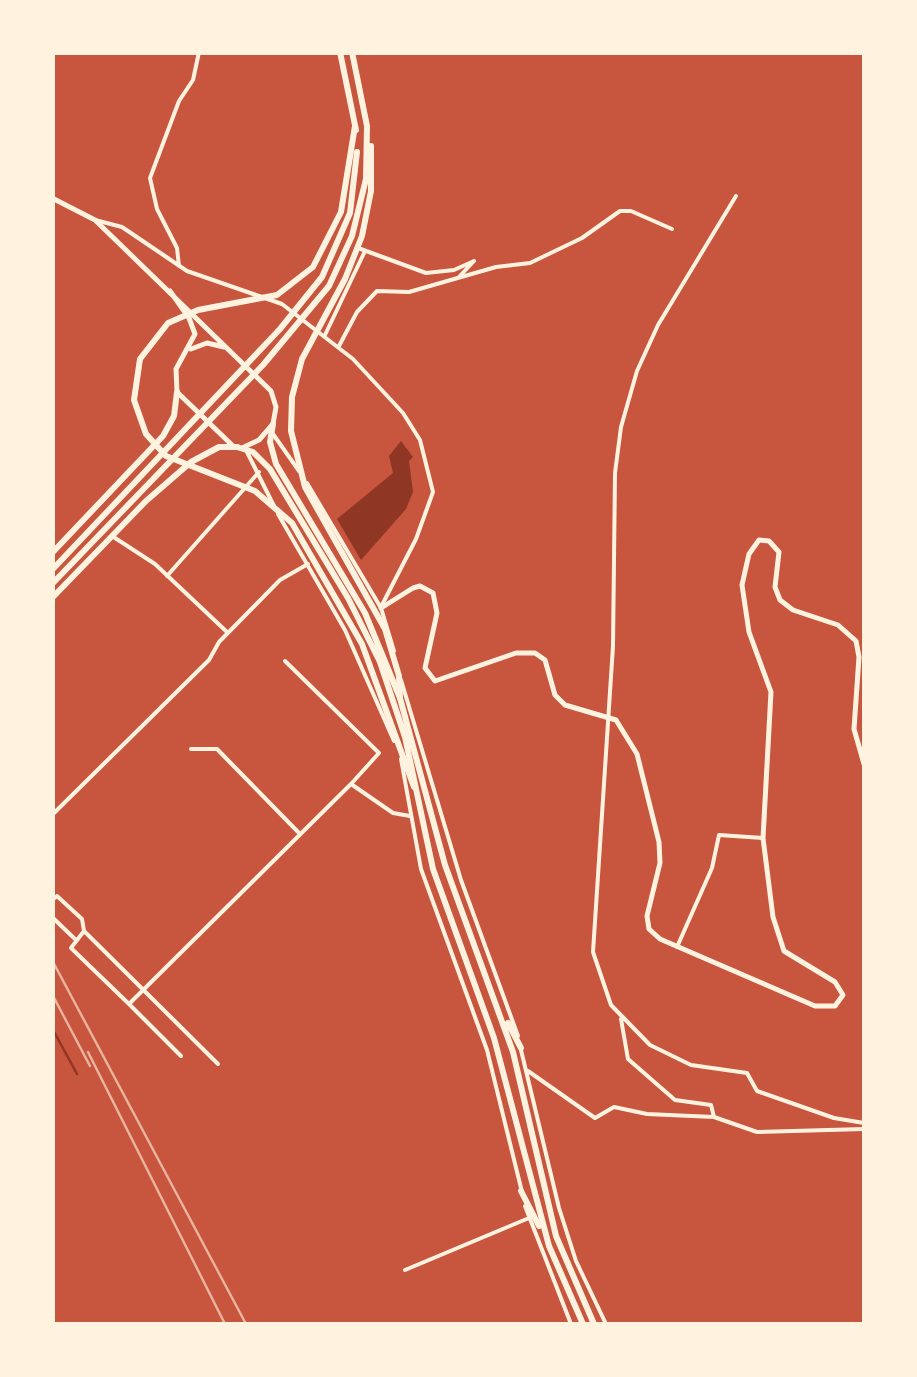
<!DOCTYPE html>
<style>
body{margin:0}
#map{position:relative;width:917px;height:1377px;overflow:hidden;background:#c8553d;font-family:Cabin,sans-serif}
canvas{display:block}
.frame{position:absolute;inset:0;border:55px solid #fff3e0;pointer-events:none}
</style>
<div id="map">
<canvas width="917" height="1377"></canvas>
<div class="frame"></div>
</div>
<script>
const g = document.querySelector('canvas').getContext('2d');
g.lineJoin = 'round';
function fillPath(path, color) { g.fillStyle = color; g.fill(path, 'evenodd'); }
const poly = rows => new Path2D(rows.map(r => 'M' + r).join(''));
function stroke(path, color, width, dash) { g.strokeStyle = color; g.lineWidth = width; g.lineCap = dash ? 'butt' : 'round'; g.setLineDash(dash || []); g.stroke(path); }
fillPath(poly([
 [401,441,413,457,409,461,413,492,406,509,361,560,337,519,393,473,389,456]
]), '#8f3625');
stroke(poly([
 [52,1028,77,1074]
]), '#8f3625', 2.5);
stroke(poly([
 [736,196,658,325,637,371,621,427,615,473,613,646,593,952,611,1005,650,1045,691,1065,747,1073,757,1091,834,1118,864,1123],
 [95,220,122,227,187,271,282,304,353,359,403,413,420,440,433,492,416,539,382,605],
 [358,248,426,273,454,270,474,261],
 [179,266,177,248,157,209,150,178,179,101,193,80,199,52],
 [458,278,474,261],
 [325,335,365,251],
 [339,346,357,312,377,291,409,292,496,267,530,263,582,238,620,211,631,211,672,229],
 [273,434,299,471],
 [247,452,274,506],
 [307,483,381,608,394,651],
 [278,514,345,630,394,741],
 [112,536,155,564,227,632],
 [167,576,259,472],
 [401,680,461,880,518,1036],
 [191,749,217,749,300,834],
 [401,759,421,869,487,1050,522,1192],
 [351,784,393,813,410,816],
 [52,815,209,660,219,642,280,580,308,564],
 [52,900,57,896,82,919,84,931,71,948,129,1004,351,784,379,753,285,661],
 [52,917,76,940],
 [84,931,218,1064],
 [677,947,712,868,719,835,763,838],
 [129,1004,181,1056],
 [621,1019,628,1059,675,1100,711,1105,714,1117,757,1132,864,1129],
 [521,1050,559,1208,576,1261,606,1324],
 [528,1071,595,1118,614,1107,647,1114,714,1117],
 [525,1206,571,1324],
 [405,1270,529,1218]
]), '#fff3e0', 4);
stroke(poly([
 [52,198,95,220,271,391,276,407,273,424,259,440,244,447],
 [170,291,189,318,195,334,176,369,177,392,233,446],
 [191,349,207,343,224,347],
 [381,608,413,588,420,586,433,593,437,613,425,668,435,681,516,653,535,653,545,660,555,695,565,705,616,720,637,754,659,842,660,863,647,916,649,929,660,939,815,1006,835,1006,843,995,835,982,784,951,773,917,763,838,771,692,749,632,742,585,749,554,759,540,769,541,779,552,775,587,780,600,793,610,838,625,856,641,859,657,854,729,864,764]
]), '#fff3e0', 5);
stroke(poly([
 [273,424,270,442,276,464,365,613,400,698,445,865,513,1052,556,1236,594,1324],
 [237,447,253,452,270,469,348,598,380,662,405,737,433,869,494,1038,549,1246,583,1324],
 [508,1023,521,1048],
 [521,1191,539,1226]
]), '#fff3e0', 6);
stroke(poly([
 [340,52,356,130],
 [355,126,341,212,313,267,277,295,198,310,168,323,140,359,134,400,146,434,166,456,255,491,292,523,362,644,414,787],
 [371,146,371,191,362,236,345,279,302,359,292,397,291,431,305,487,385,629,399,676,400,698],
 [52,553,163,436,174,416,177,392],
 [52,570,280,329,322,277,350,213,357,152],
 [52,584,263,365,329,286,352,236,366,179,367,126,352,52],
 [52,598,146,501,191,462,219,447,237,447]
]), '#fff3e0', 6);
stroke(poly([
 [52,960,246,1324],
 [52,994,90,1066],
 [88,1052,225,1324]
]), '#e9b49f', 2.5);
</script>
